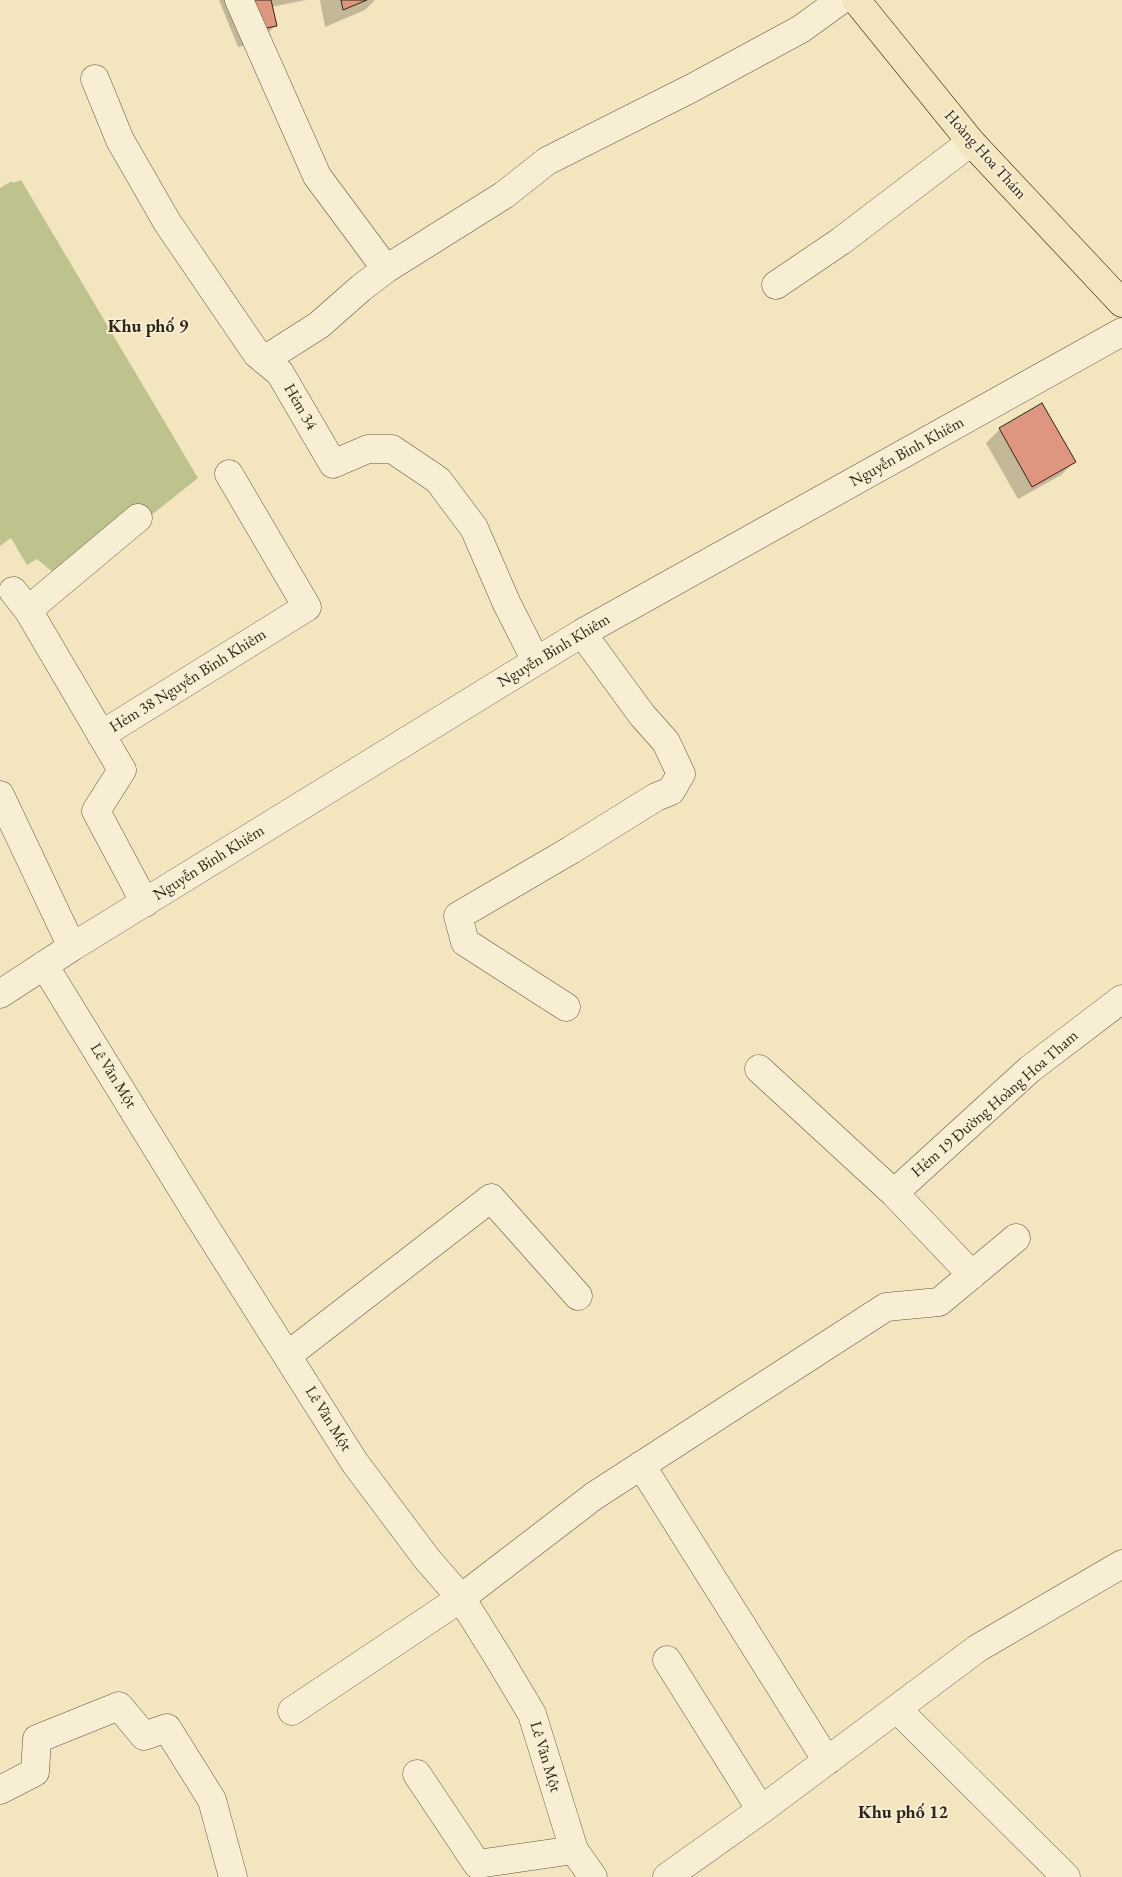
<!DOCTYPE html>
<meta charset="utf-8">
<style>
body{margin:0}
canvas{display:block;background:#f3e5bd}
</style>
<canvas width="1122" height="1877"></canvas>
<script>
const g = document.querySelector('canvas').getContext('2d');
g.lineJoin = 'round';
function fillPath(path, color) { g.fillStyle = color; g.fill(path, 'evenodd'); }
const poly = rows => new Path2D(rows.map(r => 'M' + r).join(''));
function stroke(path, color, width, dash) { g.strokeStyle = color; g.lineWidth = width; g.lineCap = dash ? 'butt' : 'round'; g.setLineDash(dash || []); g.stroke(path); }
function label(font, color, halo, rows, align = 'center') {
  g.font = font + ' "EB Garamond",serif'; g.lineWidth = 4; g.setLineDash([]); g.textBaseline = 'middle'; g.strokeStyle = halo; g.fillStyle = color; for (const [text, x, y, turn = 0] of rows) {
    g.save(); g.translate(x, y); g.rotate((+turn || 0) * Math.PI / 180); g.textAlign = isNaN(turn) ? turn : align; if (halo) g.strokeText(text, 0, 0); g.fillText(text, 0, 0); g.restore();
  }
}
fillPath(poly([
 [21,180,198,478,66,583,37,559,27,565,11,538,0,546,0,188,12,181,13,183]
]), '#bec38e');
fillPath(poly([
 [219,0,306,0,271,7,276,25,258,43,238,47],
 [320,0,375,0,365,10,325,27],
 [1041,405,1074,462,1061,475,1018,499,986,443,1000,429]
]), '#0003');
const building = poly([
 [243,0,271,0,277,26,256,30,243,0],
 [341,0,367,0,343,10,341,0],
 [1042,403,1076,462,1032,487,999,428,1042,403]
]);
fillPath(building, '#de967f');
stroke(building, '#2f2619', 1);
const minor = poly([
 [239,0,317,176,386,269],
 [95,79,120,140,167,222,257,354,280,373,333,464,368,449,392,449,438,480,474,528,507,604,536,661],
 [776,285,841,241,971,142],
 [264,360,319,325,361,288,386,269,504,195,547,161,692,88,801,29,841,0],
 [13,591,28,610,122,770,96,811,145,903],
 [28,610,138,518],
 [101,735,307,607,229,474],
 [0,795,72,947],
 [44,965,196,1212,355,1463,427,1559,461,1598,498,1657,532,1714,574,1850,593,1877],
 [0,994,72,947,582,633,1122,332],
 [566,1007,465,942,458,916,571,850,656,797,671,791,681,774,666,742,642,715,582,633],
 [759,1069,894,1193,972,1275],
 [894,1193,1030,1069,1122,999],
 [288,1355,491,1198,578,1296],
 [641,1465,827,1761],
 [667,1660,761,1810],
 [897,1709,1066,1877],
 [292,1711,461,1598,594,1496,886,1307,939,1302,1016,1238],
 [417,1774,477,1864,574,1850],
 [0,1790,35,1772,37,1739,119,1706,144,1736,167,1728,212,1800,233,1877],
 [667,1877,761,1810,978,1648,1122,1564]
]);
const major = poly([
 [856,0,971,142,1122,303]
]);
stroke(minor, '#605642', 29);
stroke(major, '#2f2619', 29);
stroke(minor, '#f7eed4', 28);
stroke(major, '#f3e5bd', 28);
label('16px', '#2f2619', '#f7eed4', [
 ["Hoàng Hoa Thám",985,155,48],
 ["Hẻm 34",300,407,60],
 ["Nguyễn Bỉnh Khiêm",907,452,-29],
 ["Nguyễn Bỉnh Khiêm",554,651,-31],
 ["Hẻm 38 Nguyễn Bỉnh Khiêm",188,681,-32],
 ["Nguyễn Bỉnh Khiêm",209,863,-32],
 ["Lê Văn Một",113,1076,58],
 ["Hẻm 19 Đường Hoàng Hoa Tham",995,1104,-41],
 ["Lê Văn Một",328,1419,58],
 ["Lê Văn Một",545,1757,73]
]);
label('bold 18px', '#2f2619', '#f7eed4', [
 ["Khu phố 9",148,327],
 ["Khu phố 12",903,1813]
]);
</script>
